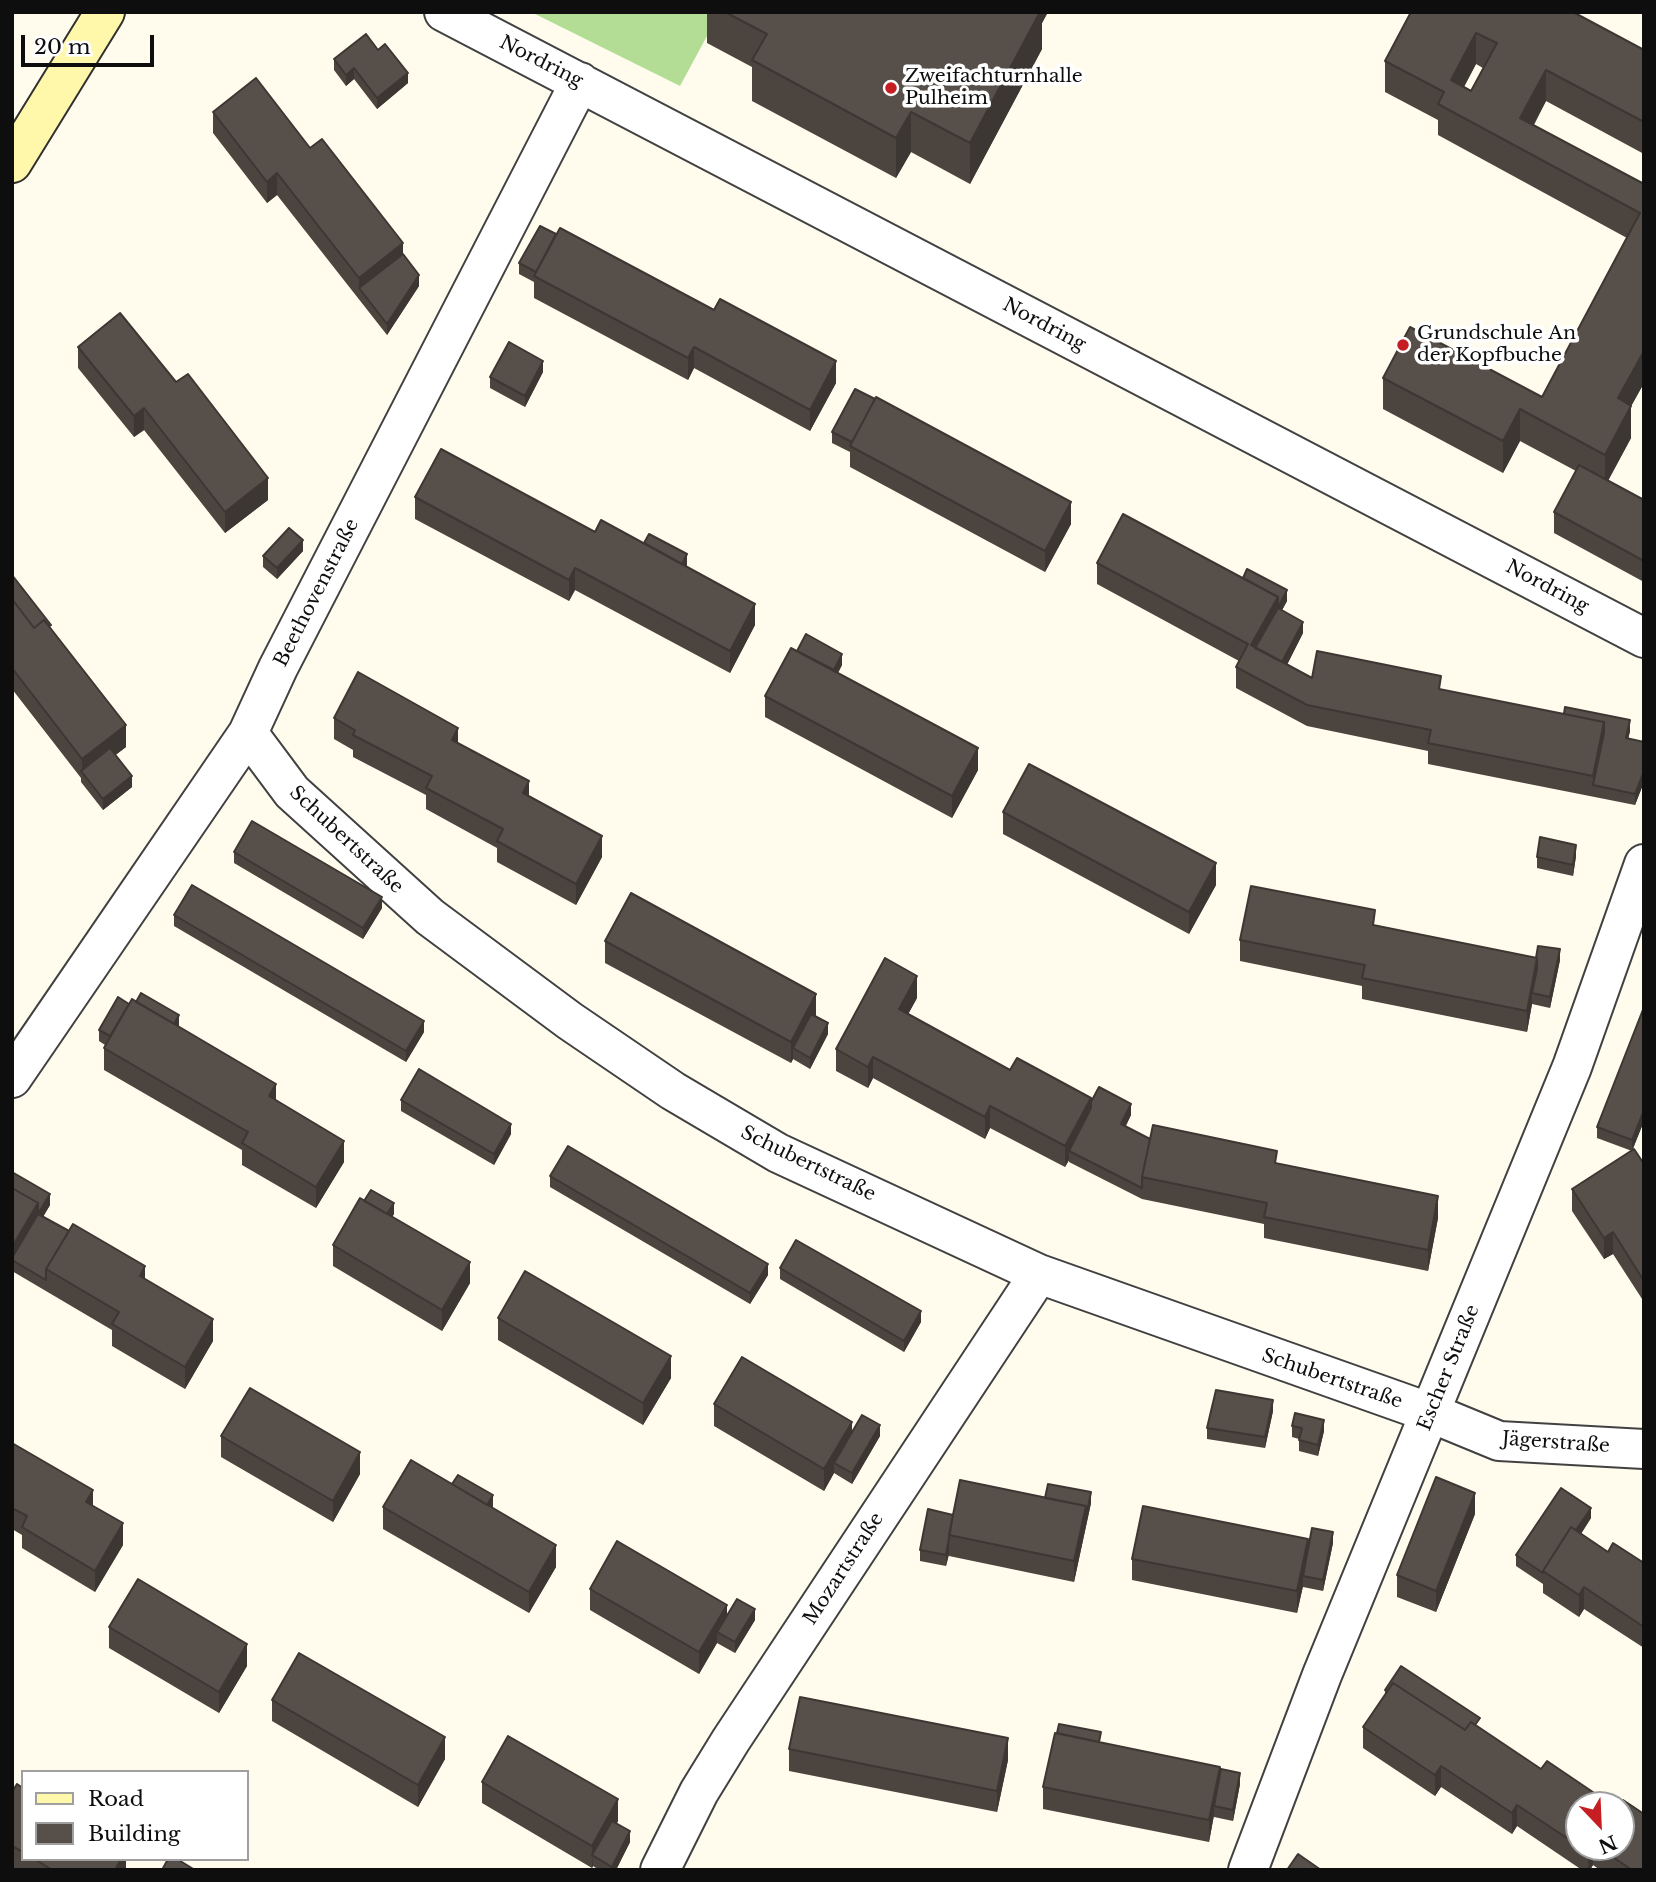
<!DOCTYPE html>
<meta charset="utf-8">
<style>
body{margin:0}
#map{position:relative;width:1656px;height:1882px;overflow:hidden;background:#fffcee;font-family:"Libre Baskerville",serif}
canvas{display:block}
.frame{position:absolute;inset:0;border:14px solid #0e0e0e;pointer-events:none}
.legend{position:absolute;left:21px;top:1770px;width:228px;height:91px;box-sizing:border-box;background:#fff;border:2px solid #9f9f9f;margin:0;padding:9px 12px;list-style:none;font-size:21px;color:#0e0e0e}
.legend li{display:flex;align-items:center;gap:14px;height:35px}
.legend b{width:35px;border:2px solid #9f9f9f}
.north{position:absolute;left:1565px;top:1791px;width:70px;height:70px;box-sizing:border-box;background:#fff;border:2px solid #9f9f9f;border-radius:50%;rotate:157deg;font-size:19px;font-weight:700;line-height:28px;text-align:center;color:#0e0e0e}
.north::after{content:'';display:block;margin:auto;width:24px;height:32px;background:#c51e23;clip-path:polygon(50% 0,100% 100%,50% 72%,0 100%)}
.scale{position:absolute;left:21px;top:35px;width:133px;height:32px;box-sizing:border-box;border:4px solid #0e0e0e;border-top:0;padding-left:9px;font-size:21px;line-height:24px;white-space:nowrap;color:#0e0e0e;-webkit-text-stroke:5px #fff;paint-order:stroke}
</style>
<div id="map">
<canvas width="1656" height="1882"></canvas>
<div class="frame"></div>
<ul class="legend">
<li><b style="height:9px;background:#fff7a9"></b>Road</li>
<li><b style="height:19px;background:#574f49"></b>Building</li>
</ul>
<div class="north">N</div>
<div class="scale">20 m</div>
</div>
<script>
const g = document.querySelector('canvas').getContext('2d');
g.lineJoin = 'round';
function fillPath(path, color) { g.fillStyle = color; g.fill(path, 'evenodd'); }
const poly = rows => new Path2D(rows.map(r => 'M' + r).join(''));
function stroke(path, color, width, dash) { g.strokeStyle = color; g.lineWidth = width; g.lineCap = dash ? 'butt' : 'round'; g.setLineDash(dash || []); g.stroke(path); }
function label(font, color, halo, rows, align = 'center') {
  g.font = font + ' "Libre Baskerville",serif'; g.lineWidth = 7; g.setLineDash([]); g.textBaseline = 'middle'; g.strokeStyle = halo; g.fillStyle = color; for (const [text, x, y, turn = 0] of rows) {
    g.save(); g.translate(x, y); g.rotate((+turn || 0) * Math.PI / 180); g.textAlign = isNaN(turn) ? turn : align; if (halo) g.strokeText(text, 0, 0); g.fillText(text, 0, 0); g.restore();
  }
}
fillPath(poly([
 [531,12,720,12,680,86]
]), '#b3dd94');
const street = poly([
 [444,12,1644,638],
 [248,733,292,792,430,917,570,1021,673,1091,778,1153,1039,1274,1431,1413,1499,1441,1644,1449],
 [12,1078,248,733,278,668,580,82],
 [660,1870,699,1792,731,1740,1039,1274],
 [1248,1870,1322,1675,1572,1067,1644,864]
]);
const secondary = poly([
 [12,163,105,12]
]);
stroke(street, '#414141', 42);
stroke(secondary, '#303030', 42);
stroke(street, '#fff', 38);
stroke(secondary, '#fff7a9', 38);
fillPath(poly([
 [707,12,1048,12,1042,23,1042,49,970,184,911,152,896,178,752,101,752,67,707,43],
 [1411,12,1644,50,1644,154,1546,101,1534,125,1644,184,1644,383,1631,406,1631,438,1608,481,1644,500,1644,582,1554,533,1554,512,1576,471,1520,441,1503,473,1383,409,1383,378,1542,397,1627,238,1438,135,1438,120,1385,92,1385,61],
 [1476,64,1483,68,1471,91,1464,87],
 [378,50,408,83,377,109,354,79,346,86,334,70,334,59],
 [213,112,310,148,403,254,419,286,387,335,277,195,267,203,213,133],
 [519,263,836,383,810,431,694,368,688,380,534,298,534,282,519,274],
 [78,347,176,382,268,500,225,533,144,430,134,437,78,368],
 [543,372,525,407,490,388,490,377],
 [832,432,1071,524,1045,572,850,467,850,452,832,443],
 [415,497,595,532,644,543,687,565,686,566,755,625,730,673,575,590,569,601,415,519],
 [303,551,277,579,263,567,263,556],
 [1097,563,1243,578,1287,601,1282,610,1303,633,1287,665,1312,678,1441,689,1630,731,1628,739,1644,742,1644,782,1635,805,1428,764,1428,751,1307,726,1236,688,1236,667,1239,661,1097,584],
 [12,575,51,628,126,747,115,755,132,787,103,810,81,782,81,778,12,689],
 [842,665,838,673,978,770,952,818,765,717,765,696],
 [334,718,458,743,529,796,602,857,576,905,497,862,497,848,426,809,426,795,353,757,353,750,334,739],
 [1003,812,1216,885,1189,934,1003,834],
 [234,852,382,908,363,939,234,863],
 [1576,856,1573,876,1537,868,1537,857],
 [174,915,424,1032,406,1062,174,926],
 [1375,925,1536,958,1560,960,1550,1008,1532,1004,1527,1032,1362,999,1362,986,1240,961,1240,940],
 [605,941,816,1016,828,1034,810,1069,793,1059,791,1063,605,963],
 [917,998,908,1014,1010,1070,1091,1102,1131,1115,1126,1126,1150,1139,1277,1164,1438,1218,1428,1271,1264,1238,1264,1224,1142,1199,1069,1162,1069,1160,1065,1167,990,1128,985,1139,873,1078,868,1088,836,1071,836,1049],
 [129,1004,179,1026,178,1026,276,1101,344,1162,316,1208,242,1165,242,1150,104,1070,104,1048,105,1045,99,1041,99,1030],
 [1644,1007,1644,1121,1632,1151,1644,1164,1644,1302,1613,1254,1604,1259,1572,1211,1572,1189,1632,1151,1597,1138,1597,1127],
 [401,1100,511,1134,494,1165,401,1111],
 [12,1172,50,1205,43,1217,145,1280,213,1341,185,1389,112,1346,112,1330,12,1271],
 [550,1176,768,1275,750,1304,550,1187],
 [394,1214,392,1217,470,1283,442,1331,333,1266,333,1245],
 [780,1268,921,1322,904,1352,780,1279],
 [498,1318,671,1378,643,1425,498,1340],
 [714,1404,852,1433,880,1436,852,1484,834,1473,824,1491,714,1426],
 [1273,1411,1265,1448,1207,1439,1207,1428],
 [1292,1426,1324,1431,1318,1456,1299,1451,1299,1439,1292,1437],
 [221,1436,360,1474,333,1522,221,1457],
 [12,1443,93,1506,123,1545,95,1592,22,1548,22,1535,12,1529],
 [452,1484,493,1506,492,1508,556,1567,529,1613,383,1529,383,1507],
 [1045,1498,1091,1503,1074,1582,949,1556,949,1554,946,1566,920,1561,920,1550,953,1515],
 [1475,1514,1436,1612,1397,1597,1397,1575],
 [1591,1518,1581,1534,1608,1552,1644,1563,1644,1648,1584,1609,1579,1617,1543,1593,1543,1584,1516,1566,1516,1555],
 [1333,1543,1323,1591,1303,1587,1303,1586,1297,1613,1132,1580,1132,1559,1308,1550],
 [590,1589,727,1616,755,1620,735,1653,717,1643,699,1674,590,1610],
 [109,1627,247,1666,219,1713,109,1648],
 [1385,1690,1480,1728,1579,1805,1579,1847,1621,1847,1644,1870,1600,1870,1593,1865,1590,1870,1582,1870,1517,1826,1512,1834,1441,1787,1435,1796,1363,1748,1363,1727,1385,1695],
 [272,1700,445,1759,418,1807,272,1721],
 [1101,1742,1220,1775,1240,1784,1233,1821,1214,1817,1214,1815,1209,1842,1043,1809,1043,1787],
 [789,1749,1008,1760,997,1812,789,1771],
 [482,1782,618,1821,617,1823,630,1842,616,1870,599,1870,593,1866,592,1868,482,1803],
 [23,1788,23,1859,126,1859,126,1870,16,1870,12,1867,12,1792]
]), '#4b443f');
fillPath(poly([
 [1031,12,1048,12,1042,23,1042,49,970,184,970,143],
 [1476,33,1476,64,1451,111,1451,80],
 [354,68,354,79,346,86,346,75],
 [1546,70,1546,101,1520,149,1520,118],
 [408,73,408,83,377,109,377,98],
 [911,112,911,152,896,178,896,138],
 [277,173,277,195,267,203,267,182],
 [403,243,403,265,359,288,359,278],
 [419,275,419,286,387,335,387,324],
 [694,347,694,368,688,380,688,358],
 [1644,351,1644,383,1618,430,1618,398],
 [543,361,543,372,525,407,525,396],
 [836,361,836,383,810,431,810,410],
 [1631,406,1631,438,1605,486,1605,455],
 [144,408,144,430,134,437,134,416],
 [1520,409,1520,441,1503,473,1503,441],
 [268,478,268,500,225,533,225,512],
 [1071,502,1071,524,1045,572,1045,551],
 [303,540,303,551,277,579,277,568],
 [687,554,687,565,678,583,678,572],
 [575,568,575,590,569,601,569,580],
 [1287,590,1287,601,1256,658,1251,645,1278,597],
 [755,604,755,625,730,673,730,651],
 [1303,622,1303,633,1278,682,1278,671],
 [842,654,842,665,829,689,829,678],
 [1630,720,1630,731,1626,749,1626,738],
 [1604,722,1604,744,1593,785,1593,797,1593,776],
 [126,725,126,747,86,778,82,773,82,759],
 [458,728,458,749,452,740],
 [978,748,978,770,952,818,952,796],
 [1644,771,1644,782,1635,805,1635,794],
 [132,776,132,787,103,810,103,799],
 [529,781,529,803,523,793],
 [602,836,602,857,576,905,576,884],
 [1576,845,1576,856,1573,876,1573,865],
 [1216,863,1216,885,1189,934,1189,912],
 [382,897,382,908,363,939,363,928],
 [1560,949,1560,960,1550,1008,1550,997],
 [1537,958,1537,979,1532,993,1532,1004,1527,1032,1527,1011],
 [917,976,917,998,899,1031,899,1009],
 [816,994,816,1016,797,1051,793,1048,793,1059,791,1063,791,1042],
 [179,1015,179,1026,169,1043,169,1032],
 [424,1021,424,1032,406,1062,406,1051],
 [828,1023,828,1034,810,1069,810,1058],
 [873,1057,873,1078,868,1088,868,1067],
 [276,1084,276,1105,269,1096],
 [1091,1098,1091,1119,1069,1151,1069,1160,1065,1167,1065,1146],
 [1131,1104,1131,1115,1121,1134,1121,1124],
 [990,1106,990,1128,985,1139,985,1117],
 [1644,1110,1644,1121,1632,1151,1632,1140],
 [511,1124,511,1134,494,1165,494,1154],
 [344,1141,344,1162,316,1208,316,1187],
 [50,1194,50,1205,16,1262,12,1260,12,1247,38,1203],
 [1438,1196,1438,1218,1428,1271,1428,1250],
 [394,1203,394,1214,383,1232,383,1222],
 [1613,1232,1613,1254,1604,1259,1604,1238],
 [470,1262,470,1283,442,1331,442,1310],
 [768,1264,768,1275,750,1304,750,1293],
 [145,1266,145,1287,140,1276],
 [921,1311,921,1322,904,1352,904,1341],
 [213,1319,213,1341,185,1389,185,1367],
 [671,1356,671,1378,643,1425,643,1403],
 [1273,1400,1273,1411,1265,1448,1265,1437],
 [1324,1420,1324,1431,1318,1456,1318,1445],
 [852,1422,852,1444,834,1463,834,1473,824,1491,824,1469],
 [880,1425,880,1436,852,1484,852,1473],
 [360,1452,360,1474,333,1522,333,1501],
 [93,1490,93,1512,86,1502],
 [1091,1492,1091,1503,1074,1582,1074,1561,1086,1506],
 [1475,1493,1475,1514,1436,1612,1436,1591],
 [493,1495,493,1506,483,1523,483,1512],
 [1591,1508,1591,1518,1552,1578,1547,1574],
 [123,1523,123,1545,95,1592,95,1571],
 [1333,1532,1333,1543,1323,1591,1323,1580],
 [1308,1539,1308,1561,1303,1576,1303,1586,1297,1613,1297,1591],
 [949,1543,949,1554,946,1566,946,1555],
 [556,1545,556,1567,529,1613,529,1592],
 [1584,1587,1584,1609,1579,1617,1579,1595],
 [727,1605,727,1627,717,1632,717,1643,699,1674,699,1652],
 [755,1609,755,1620,735,1653,735,1642],
 [247,1644,247,1666,219,1713,219,1692],
 [445,1737,445,1759,418,1807,418,1785],
 [1008,1738,1008,1760,997,1812,997,1791],
 [1441,1766,1441,1787,1435,1796,1435,1775],
 [1220,1767,1220,1788,1214,1806,1214,1815,1209,1842,1209,1820],
 [1240,1773,1240,1784,1233,1821,1233,1810],
 [618,1799,618,1821,597,1858,592,1855,593,1866,592,1868,592,1846],
 [1517,1805,1517,1826,1512,1834,1512,1813],
 [630,1831,630,1842,616,1870,612,1870,612,1867],
 [1591,1847,1593,1847,1593,1865,1590,1870,1588,1870,1588,1852],
 [121,1859,126,1859,126,1870,115,1870]
]), '#3d3733');
const building = poly([
 [725,12,1040,12,970,143,911,112,896,138,752,60,767,34,725,12],
 [1411,12,1573,12,1644,50,1644,122,1546,70,1520,118,1644,184,1644,351,1618,398,1631,406,1605,455,1520,409,1503,441,1383,378,1410,327,1542,397,1640,213,1438,104,1444,92,1385,61,1411,12],
 [1476,33,1497,43,1471,91,1451,80,1476,33],
 [366,34,378,50,385,44,408,73,377,98,354,68,346,75,334,59,366,34],
 [256,78,310,148,322,139,403,243,359,278,277,173,267,182,213,112,256,78],
 [540,226,556,234,536,272,519,263,540,226],
 [560,228,714,310,720,299,836,361,810,410,694,347,688,358,534,276,560,228],
 [403,254,419,275,387,324,359,288,403,254],
 [120,313,176,382,188,374,268,478,225,512,144,408,134,416,78,347,120,313],
 [509,342,543,361,525,396,490,377,509,342],
 [855,389,875,399,852,442,832,432,855,389],
 [876,397,1071,502,1045,551,850,446,876,397],
 [441,449,595,532,601,520,755,604,730,651,575,568,569,580,415,497,441,449],
 [1579,465,1644,500,1644,561,1554,512,1579,465],
 [1123,514,1278,597,1251,645,1312,678,1317,651,1441,676,1439,689,1604,722,1593,776,1428,743,1431,730,1307,705,1236,667,1248,644,1097,563,1123,514],
 [289,528,303,540,277,568,263,556,289,528],
 [649,534,687,554,682,564,644,543,649,534],
 [1247,569,1287,590,1278,608,1278,597,1243,578,1247,569],
 [12,575,51,625,49,626,44,620,34,628,12,599,12,575],
 [12,599,34,628,44,620,126,725,82,759,12,668,12,599],
 [1278,608,1303,622,1282,662,1255,648,1278,608],
 [806,634,842,654,834,670,797,651,806,634],
 [791,648,978,748,952,796,765,696,791,648],
 [358,672,458,728,452,740,529,781,523,793,602,836,576,884,497,841,503,829,426,788,432,776,353,735,355,730,334,718,358,672],
 [1565,707,1630,720,1626,738,1644,742,1644,771,1635,794,1593,785,1604,733,1604,722,1564,714,1565,707],
 [110,748,132,776,103,799,81,771,110,748],
 [1029,764,1216,863,1189,912,1003,812,1029,764],
 [252,821,382,897,363,928,234,852,252,821],
 [1540,837,1576,845,1573,865,1537,857,1540,837],
 [192,885,424,1021,406,1051,174,915,192,885],
 [1251,886,1375,910,1373,925,1537,958,1527,1011,1362,978,1365,965,1240,940,1251,886],
 [631,893,816,994,791,1042,605,941,631,893],
 [1538,946,1560,949,1550,997,1532,993,1537,969,1537,958,1536,958,1538,946],
 [885,958,917,976,899,1009,1010,1070,1017,1058,1091,1098,1065,1146,990,1106,985,1117,873,1057,868,1067,836,1049,885,958],
 [141,993,179,1015,174,1024,136,1002,141,993],
 [118,997,129,1004,110,1036,99,1030,118,997],
 [132,999,276,1084,269,1096,344,1141,316,1187,242,1143,248,1132,104,1048,132,999],
 [1644,1007,1644,1110,1632,1140,1597,1127,1644,1007],
 [811,1014,828,1023,810,1058,793,1048,811,1014],
 [419,1069,511,1124,494,1154,401,1100,419,1069],
 [1099,1087,1131,1104,1121,1124,1150,1139,1142,1177,1142,1188,1069,1151,1091,1108,1091,1102,1099,1087],
 [1153,1125,1277,1151,1275,1163,1438,1196,1428,1250,1264,1217,1267,1203,1142,1177,1153,1125],
 [568,1146,768,1264,750,1293,550,1176,568,1146],
 [1634,1149,1644,1164,1644,1281,1613,1232,1604,1238,1572,1189,1634,1149],
 [12,1172,50,1194,38,1214,38,1203,12,1188,12,1172],
 [12,1188,38,1203,12,1247,12,1188],
 [371,1190,394,1203,387,1214,364,1201,371,1190],
 [360,1198,470,1262,442,1310,333,1245,360,1198],
 [38,1214,69,1231,46,1269,46,1280,12,1260,12,1258,38,1214],
 [73,1224,145,1266,140,1276,213,1319,185,1367,112,1324,119,1312,46,1269,73,1224],
 [796,1240,921,1311,904,1341,780,1268,796,1240],
 [525,1271,671,1356,643,1403,498,1318,525,1271],
 [742,1357,852,1422,824,1469,714,1404,742,1357],
 [250,1388,360,1452,333,1501,221,1436,250,1388],
 [1216,1390,1273,1400,1265,1437,1207,1428,1216,1390],
 [1295,1413,1324,1420,1318,1445,1299,1440,1302,1428,1292,1426,1295,1413],
 [862,1415,880,1425,852,1473,834,1463,862,1415],
 [12,1443,93,1490,86,1502,123,1523,95,1571,22,1527,27,1516,12,1508,12,1443],
 [411,1460,556,1545,529,1592,383,1507,411,1460],
 [458,1475,493,1495,487,1505,452,1484,458,1475],
 [1436,1477,1475,1493,1436,1591,1397,1575,1436,1477],
 [960,1480,1086,1506,1074,1561,949,1535,960,1480],
 [1048,1484,1091,1492,1086,1517,1086,1506,1045,1498,1048,1484],
 [1561,1488,1591,1508,1576,1530,1571,1527,1543,1571,1543,1573,1516,1555,1561,1488],
 [1143,1506,1308,1539,1297,1591,1132,1559,1143,1506],
 [928,1509,953,1515,946,1555,920,1550,928,1509],
 [1571,1527,1608,1552,1613,1543,1644,1563,1644,1627,1584,1587,1579,1595,1543,1571,1571,1527],
 [1312,1528,1333,1532,1323,1580,1303,1576,1312,1528],
 [617,1541,727,1605,699,1652,590,1589,617,1541],
 [138,1579,247,1644,219,1692,109,1627,138,1579],
 [737,1599,755,1609,735,1642,717,1632,737,1599],
 [299,1653,445,1737,418,1785,272,1700,299,1653],
 [1401,1666,1480,1718,1475,1725,1471,1722,1465,1730,1393,1683,1387,1691,1385,1690,1401,1666],
 [1393,1683,1465,1730,1471,1722,1541,1769,1547,1761,1612,1805,1579,1805,1579,1846,1517,1805,1512,1813,1441,1766,1435,1775,1363,1727,1393,1683],
 [800,1697,1008,1738,997,1791,789,1749,800,1697],
 [1059,1724,1101,1732,1099,1742,1057,1733,1059,1724],
 [1055,1733,1220,1767,1209,1820,1043,1787,1055,1733],
 [508,1736,618,1799,592,1846,482,1782,508,1736],
 [1221,1769,1240,1773,1233,1810,1214,1806,1221,1769],
 [17,1784,23,1788,23,1852,12,1846,12,1792,17,1784],
 [1623,1800,1644,1814,1644,1870,1632,1870,1598,1847,1621,1847,1621,1805,1619,1805,1623,1800],
 [612,1821,630,1831,612,1867,592,1855,612,1821],
 [1580,1847,1591,1847,1588,1852,1580,1847],
 [1298,1854,1321,1870,1287,1870,1298,1854],
 [35,1859,121,1859,115,1870,52,1870,35,1859],
 [168,1859,177,1859,195,1870,162,1870,168,1859]
]);
fillPath(building, '#574f49');
stroke(building, '#3d3733', 2);
for (const [x, y, r, color] of [
 [891,88,7,"#c51e23"],
 [1403,345,7,"#c51e23"]
]) { const dot = new Path2D(); dot.arc(x, y, r, 0, 2 * Math.PI); g.fillStyle = color; g.fill(dot); stroke(dot, '#fff', 2.5); }
label('19px', '#0e0e0e', '#fff', [
 ["Nordring",541,62,27],
 ["Nordring",1044,325,28],
 ["Nordring",1547,587,28],
 ["Beethovenstraße",317,593,-63],
 ["Schubertstraße",346,840,43],
 ["Schubertstraße",808,1164,26],
 ["Escher Straße",1449,1368,-68],
 ["Schubertstraße",1332,1379,19],
 ["Jägerstraße",1556,1443,4],
 ["Mozartstraße",844,1569,-57]
]);
label('19px', '#0e0e0e', '#fff', [
 ["Zweifachturnhalle",905,77],
 ["Pulheim",905,99],
 ["Grundschule An",1417,334],
 ["der Kopfbuche",1417,356]
], 'left');
</script>
